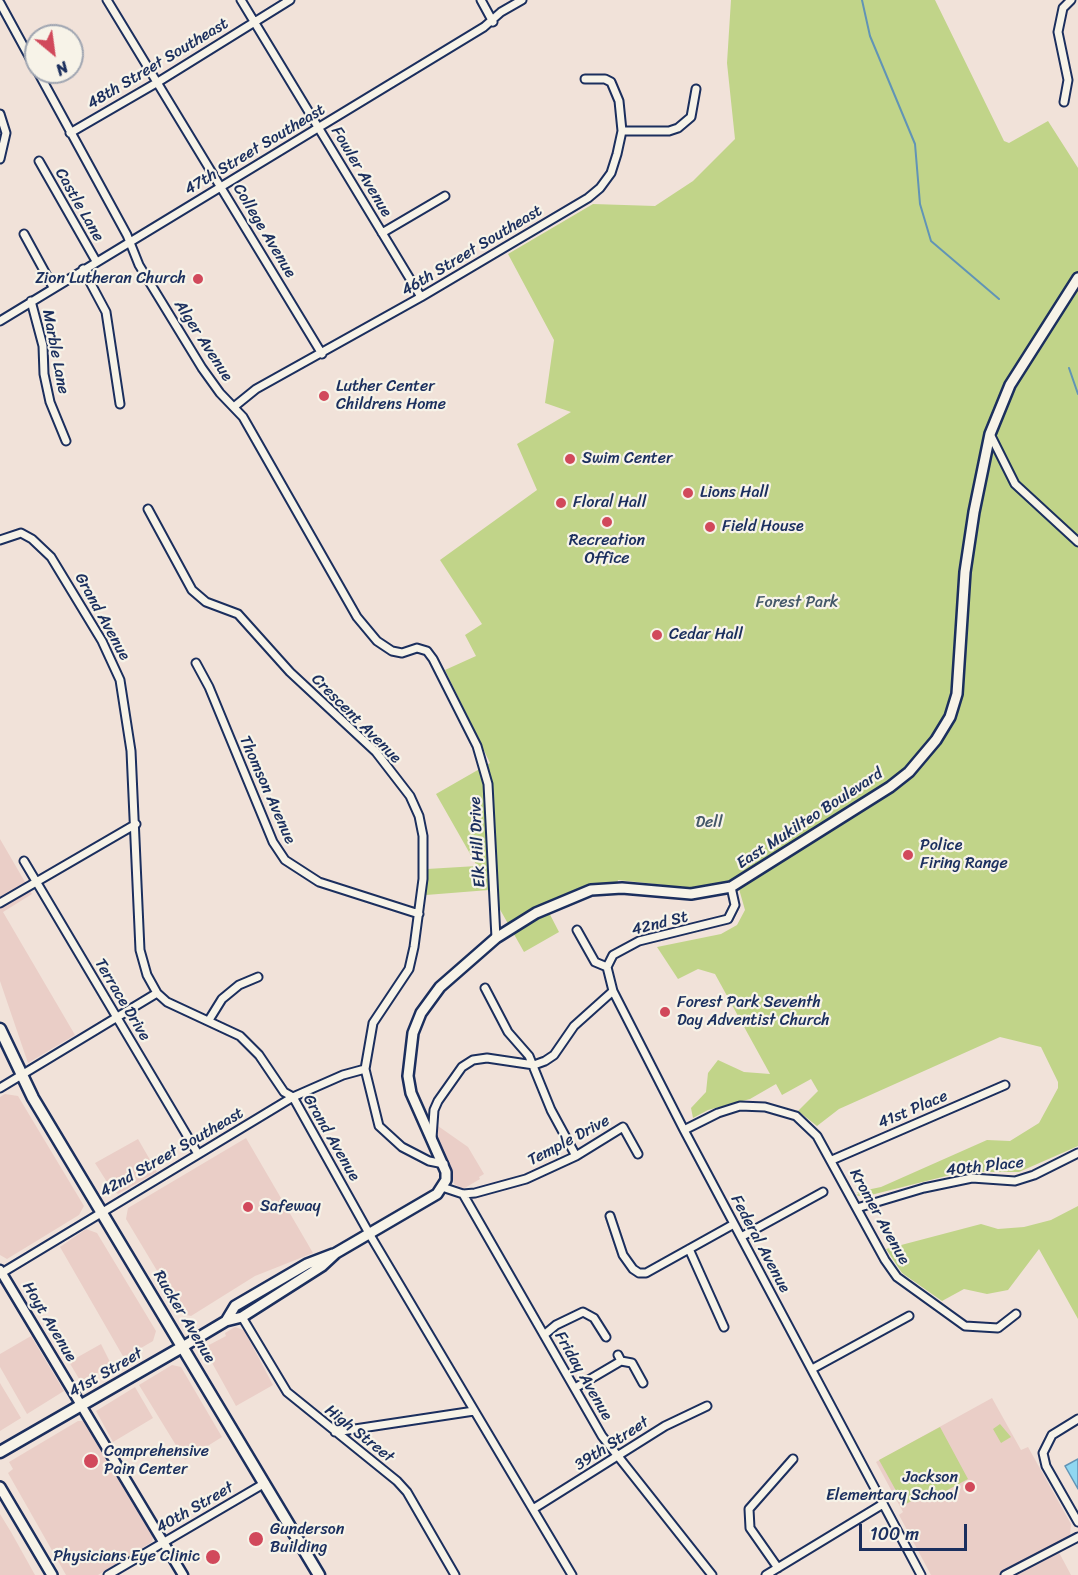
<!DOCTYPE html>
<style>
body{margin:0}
#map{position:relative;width:1078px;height:1575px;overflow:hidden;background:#f1e2d9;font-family:Sriracha,sans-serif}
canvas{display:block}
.north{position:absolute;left:24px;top:24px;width:60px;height:60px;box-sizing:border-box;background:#f7f3e8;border:2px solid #9fa5b1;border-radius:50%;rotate:151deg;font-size:16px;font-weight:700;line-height:24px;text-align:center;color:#1b2f5e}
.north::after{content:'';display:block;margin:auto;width:21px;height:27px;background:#d1495b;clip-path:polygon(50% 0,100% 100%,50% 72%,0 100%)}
.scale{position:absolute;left:859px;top:1524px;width:108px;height:27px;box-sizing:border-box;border:3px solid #1b2f5e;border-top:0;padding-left:8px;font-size:18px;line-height:21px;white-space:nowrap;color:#1b2f5e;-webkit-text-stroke:4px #f7f3e8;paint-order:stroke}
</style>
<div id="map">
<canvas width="1078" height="1575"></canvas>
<div class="north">N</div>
<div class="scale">100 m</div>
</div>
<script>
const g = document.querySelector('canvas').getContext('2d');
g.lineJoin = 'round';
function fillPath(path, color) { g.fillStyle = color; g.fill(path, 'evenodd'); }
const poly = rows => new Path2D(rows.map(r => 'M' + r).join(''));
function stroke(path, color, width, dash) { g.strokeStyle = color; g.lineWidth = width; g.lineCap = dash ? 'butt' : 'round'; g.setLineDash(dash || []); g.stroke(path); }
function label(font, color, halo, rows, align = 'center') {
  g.font = font + ' Sriracha,sans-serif'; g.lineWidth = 4.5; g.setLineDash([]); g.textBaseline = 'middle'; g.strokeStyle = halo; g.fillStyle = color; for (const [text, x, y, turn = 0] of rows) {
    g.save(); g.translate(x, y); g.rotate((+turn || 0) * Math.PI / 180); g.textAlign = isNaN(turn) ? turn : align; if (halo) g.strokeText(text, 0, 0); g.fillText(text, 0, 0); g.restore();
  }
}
fillPath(poly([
 [0,839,32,894,3,912,75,1035,28,1063,0,981],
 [5,1094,18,1096,84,1206,79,1215,7,1259,0,1255,0,1097],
 [438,1126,468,1147,484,1174,479,1177,480,1179,463,1189,454,1184,451,1166,435,1137],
 [246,1138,313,1253,255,1276,191,1316,183,1314,171,1288,168,1289,126,1219,128,1208],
 [138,1139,157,1172,118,1194,112,1190,95,1163],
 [86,1229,97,1233,156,1331,153,1341,124,1358,60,1247],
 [235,1327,244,1330,273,1385,236,1406,206,1352,209,1345,226,1336,225,1333],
 [31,1336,64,1391,27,1414,0,1367,0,1354],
 [101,1344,110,1362,103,1370,81,1382,69,1362],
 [172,1365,181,1367,222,1437,185,1460,139,1385],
 [0,1383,21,1418,0,1431],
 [135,1387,153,1418,113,1442,96,1411],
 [992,1398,1021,1450,1028,1447,1071,1524,1070,1536,1055,1545,1071,1575,931,1575,899,1515,903,1512,876,1462],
 [78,1421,83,1421,153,1537,152,1542,98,1575,66,1575,8,1473,13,1469,9,1462],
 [0,1514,11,1532,35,1575,0,1575]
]), '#eacec7');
fillPath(poly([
 [731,0,935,0,1004,141,1009,143,1048,121,1078,168,1078,1146,1019,1172,962,1172,863,1197,856,1195,859,1194,857,1192,881,1187,987,1140,1010,1141,1039,1123,1058,1088,1058,1082,1041,1047,1000,1037,839,1109,817,1126,798,1111,818,1091,811,1079,782,1095,776,1084,750,1099,708,1110,693,1118,691,1108,706,1092,708,1073,718,1060,744,1072,770,1074,715,974,698,969,678,979,657,947,721,934,737,925,745,910,739,889,732,881,690,892,668,888,664,885,618,880,617,884,569,892,544,903,559,932,524,952,489,890,426,895,427,869,477,866,436,794,490,763,445,670,476,656,465,635,482,624,440,560,537,490,517,444,571,412,545,403,554,340,508,254,593,204,655,206,693,181,735,139,727,63],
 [1078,1206,1078,1319,1039,1249,1008,1290,987,1294,964,1289,942,1301,902,1273,886,1249,981,1224,998,1229,1024,1227,1051,1220],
 [1000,1424,1011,1437,1001,1443,993,1429],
 [940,1427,968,1479,940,1494,934,1489,904,1505,879,1460]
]), '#c1d489');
const water = poly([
 [1078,1459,1078,1489,1065,1466,1078,1459]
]);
fillPath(water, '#90d7f1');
stroke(water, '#6194b6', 1.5);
stroke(poly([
 [862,0,870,36,915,144,920,204,931,241,999,299],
 [1069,368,1078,394]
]), '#6194b6', 2);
const minor = poly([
 [107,0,322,354],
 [241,0,421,297],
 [481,0,493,22],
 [0,3,36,69],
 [38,72,127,235,139,265,202,368,220,393,243,417,357,617,377,641,392,651,402,653,417,648,427,651,433,659,477,746,488,784,496,938],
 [1064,102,1068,80,1058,32,1063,8,1071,0],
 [0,114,6,133,0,159],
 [622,131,669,131,678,128,691,117,696,89],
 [70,133,158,82,290,0],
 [39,161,96,261],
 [382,233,445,196],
 [24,234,53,287],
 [83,269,106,312,120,404],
 [31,301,43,346,44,374,50,402,66,441],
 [0,321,484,27,501,12,522,0],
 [235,406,256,389,421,297,588,198,600,188,611,173,617,154,622,131,619,101,611,82,605,79,585,79],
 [990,434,1015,484,1078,542],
 [148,509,192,590,206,602,238,614,290,672,376,752,410,796,419,816,423,836,423,879,414,947,409,969,373,1023,365,1069,379,1126,402,1147,429,1161,444,1164],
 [0,540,21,533,32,539,51,557,102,641,120,680,131,751,140,950,147,975,157,993,167,1002,240,1036,259,1055,284,1092,293,1097,370,1235,572,1575],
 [196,663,209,687,273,842,285,860,319,882,419,914],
 [24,861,198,1154],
 [0,903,136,824],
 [577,930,595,962,607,967],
 [607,967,613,991,684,1130,921,1575],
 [607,967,613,955,639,941,728,919,735,905,731,887],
 [485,988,508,1032,529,1056,551,1110,576,1156],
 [209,1020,222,999,239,985,258,977],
 [0,1088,157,993],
 [684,1130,718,1113,740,1106,765,1107,796,1116,817,1136,885,1260,897,1277,965,1326,998,1328,1016,1314],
 [432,1138,434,1110,438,1101,462,1067,473,1060,487,1058,534,1065,545,1061,554,1055,574,1026,613,991],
 [832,1160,1005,1085],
 [442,1187,463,1194,475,1193,526,1179,576,1156,623,1127,638,1154],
 [463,1194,602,1436,712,1575],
 [857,1208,924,1188,972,1178,1015,1181,1034,1175,1078,1153],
 [610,1216,623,1255,633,1269,639,1273,646,1273,734,1224],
 [741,1237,823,1192],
 [689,1249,724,1327],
 [0,1274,293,1097,343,1075,365,1069],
 [242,1317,287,1392,397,1481,407,1492,455,1575],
 [544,1335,556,1325,583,1312,594,1318,606,1337],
 [618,1355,621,1361,632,1363,643,1383],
 [812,1369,909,1316],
 [575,1388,621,1361],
 [1078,1419,1052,1435,1043,1453,1046,1466,1078,1522],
 [335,1432,474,1411],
 [533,1509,665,1426,707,1406],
 [778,1568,750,1528,749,1509,793,1459],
 [108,1575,265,1483],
 [766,1575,883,1504],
 [1005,1575,1078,1537]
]);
const tertiary = poly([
 [0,1270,183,1575]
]);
const secondary = poly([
 [226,1321,235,1306,307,1264,333,1254],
 [184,1346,226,1321,242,1317,322,1266,336,1253,437,1194,446,1180,446,1172,411,1093,408,1076,413,1033,421,1013,440,987,496,938,536,913,591,890,622,888,691,894,731,887,890,787,909,772,936,740,950,717,957,694,965,572,974,512,990,434,1010,385,1078,278],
 [0,1487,52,1575]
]);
const primary = poly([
 [0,1029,33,1098,319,1575],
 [0,1452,184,1346]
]);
stroke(minor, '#1b2f5e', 11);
stroke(tertiary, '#1b2f5e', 13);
stroke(secondary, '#1b2f5e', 14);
stroke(primary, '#1b2f5e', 15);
stroke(minor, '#f7f3e8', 7);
stroke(tertiary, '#f7f3e8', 8);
stroke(secondary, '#f7f3e8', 9);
stroke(primary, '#f7f3e8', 10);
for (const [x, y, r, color] of [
 [198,279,6,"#d1495b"],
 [324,396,6,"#d1495b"],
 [570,459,6,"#d1495b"],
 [688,493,6,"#d1495b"],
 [561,503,6,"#d1495b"],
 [607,522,6,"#d1495b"],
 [710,527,6,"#d1495b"],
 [657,635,6,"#d1495b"],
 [908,855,6,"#d1495b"],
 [665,1012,6,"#d1495b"],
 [248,1207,6,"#d1495b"],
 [91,1461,8,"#d1495b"],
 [970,1487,6,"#d1495b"],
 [256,1539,8,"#d1495b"],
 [213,1557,8,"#d1495b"]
]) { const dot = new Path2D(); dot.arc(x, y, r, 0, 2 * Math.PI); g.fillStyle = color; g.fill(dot); stroke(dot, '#f7f3e8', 2); }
label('16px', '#1b2f5e', '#f7f3e8', [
 ["48th Street Southeast",158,64,-31],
 ["47th Street Southeast",255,150,-31],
 ["Fowler Avenue",361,172,59],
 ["Castle Lane",79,205,60],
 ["College Avenue",264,231,59],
 ["46th Street Southeast",472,251,-31],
 ["Alger Avenue",203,341,57],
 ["Marble Lane",55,352,79],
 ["Grand Avenue",102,617,61],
 ["Crescent Avenue",356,719,45],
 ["Thomson Avenue",267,790,66],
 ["East Mukilteo Boulevard",810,819,-33],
 ["Elk Hill Drive",478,842,-93],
 ["42nd St",660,924,-14],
 ["Terrace Drive",122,1000,59],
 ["41st Place",913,1110,-23],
 ["Grand Avenue",331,1138,60],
 ["Temple Drive",569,1141,-28],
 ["42nd Street Southeast",172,1153,-30],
 ["40th Place",985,1167,-6],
 ["Kromer Avenue",879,1217,61],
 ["Federal Avenue",760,1244,62],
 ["Rucker Avenue",184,1317,59],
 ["Hoyt Avenue",49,1322,59],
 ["41st Street",106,1373,-30],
 ["Friday Avenue",583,1376,60],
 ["High Street",359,1434,38],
 ["39th Street",612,1444,-33],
 ["40th Street",195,1508,-30]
]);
label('16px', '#1b2f5e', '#f7f3e8', [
 ["Zion Lutheran Church",186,279,"right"],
 ["Luther Center",336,387],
 ["Childrens Home",336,405],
 ["Swim Center",582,459],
 ["Lions Hall",700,493],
 ["Floral Hall",573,503],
 ["Field House",722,527],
 ["Recreation",607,541,"center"],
 ["Office",607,559,"center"],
 ["Cedar Hall",669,635],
 ["Police",920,846],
 ["Firing Range",920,864],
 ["Forest Park Seventh",677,1003],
 ["Day Adventist Church",677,1021],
 ["Safeway",260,1207],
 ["Comprehensive",104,1452],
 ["Pain Center",104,1470],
 ["Jackson",958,1478,"right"],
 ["Elementary School",958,1496,"right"],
 ["Gunderson",270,1530],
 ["Building",270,1548],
 ["Physicians Eye Clinic",200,1557,"right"]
], 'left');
label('16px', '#445869', '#f7f3e8', [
 ["Forest Park",797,603],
 ["Dell",709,823]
]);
</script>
